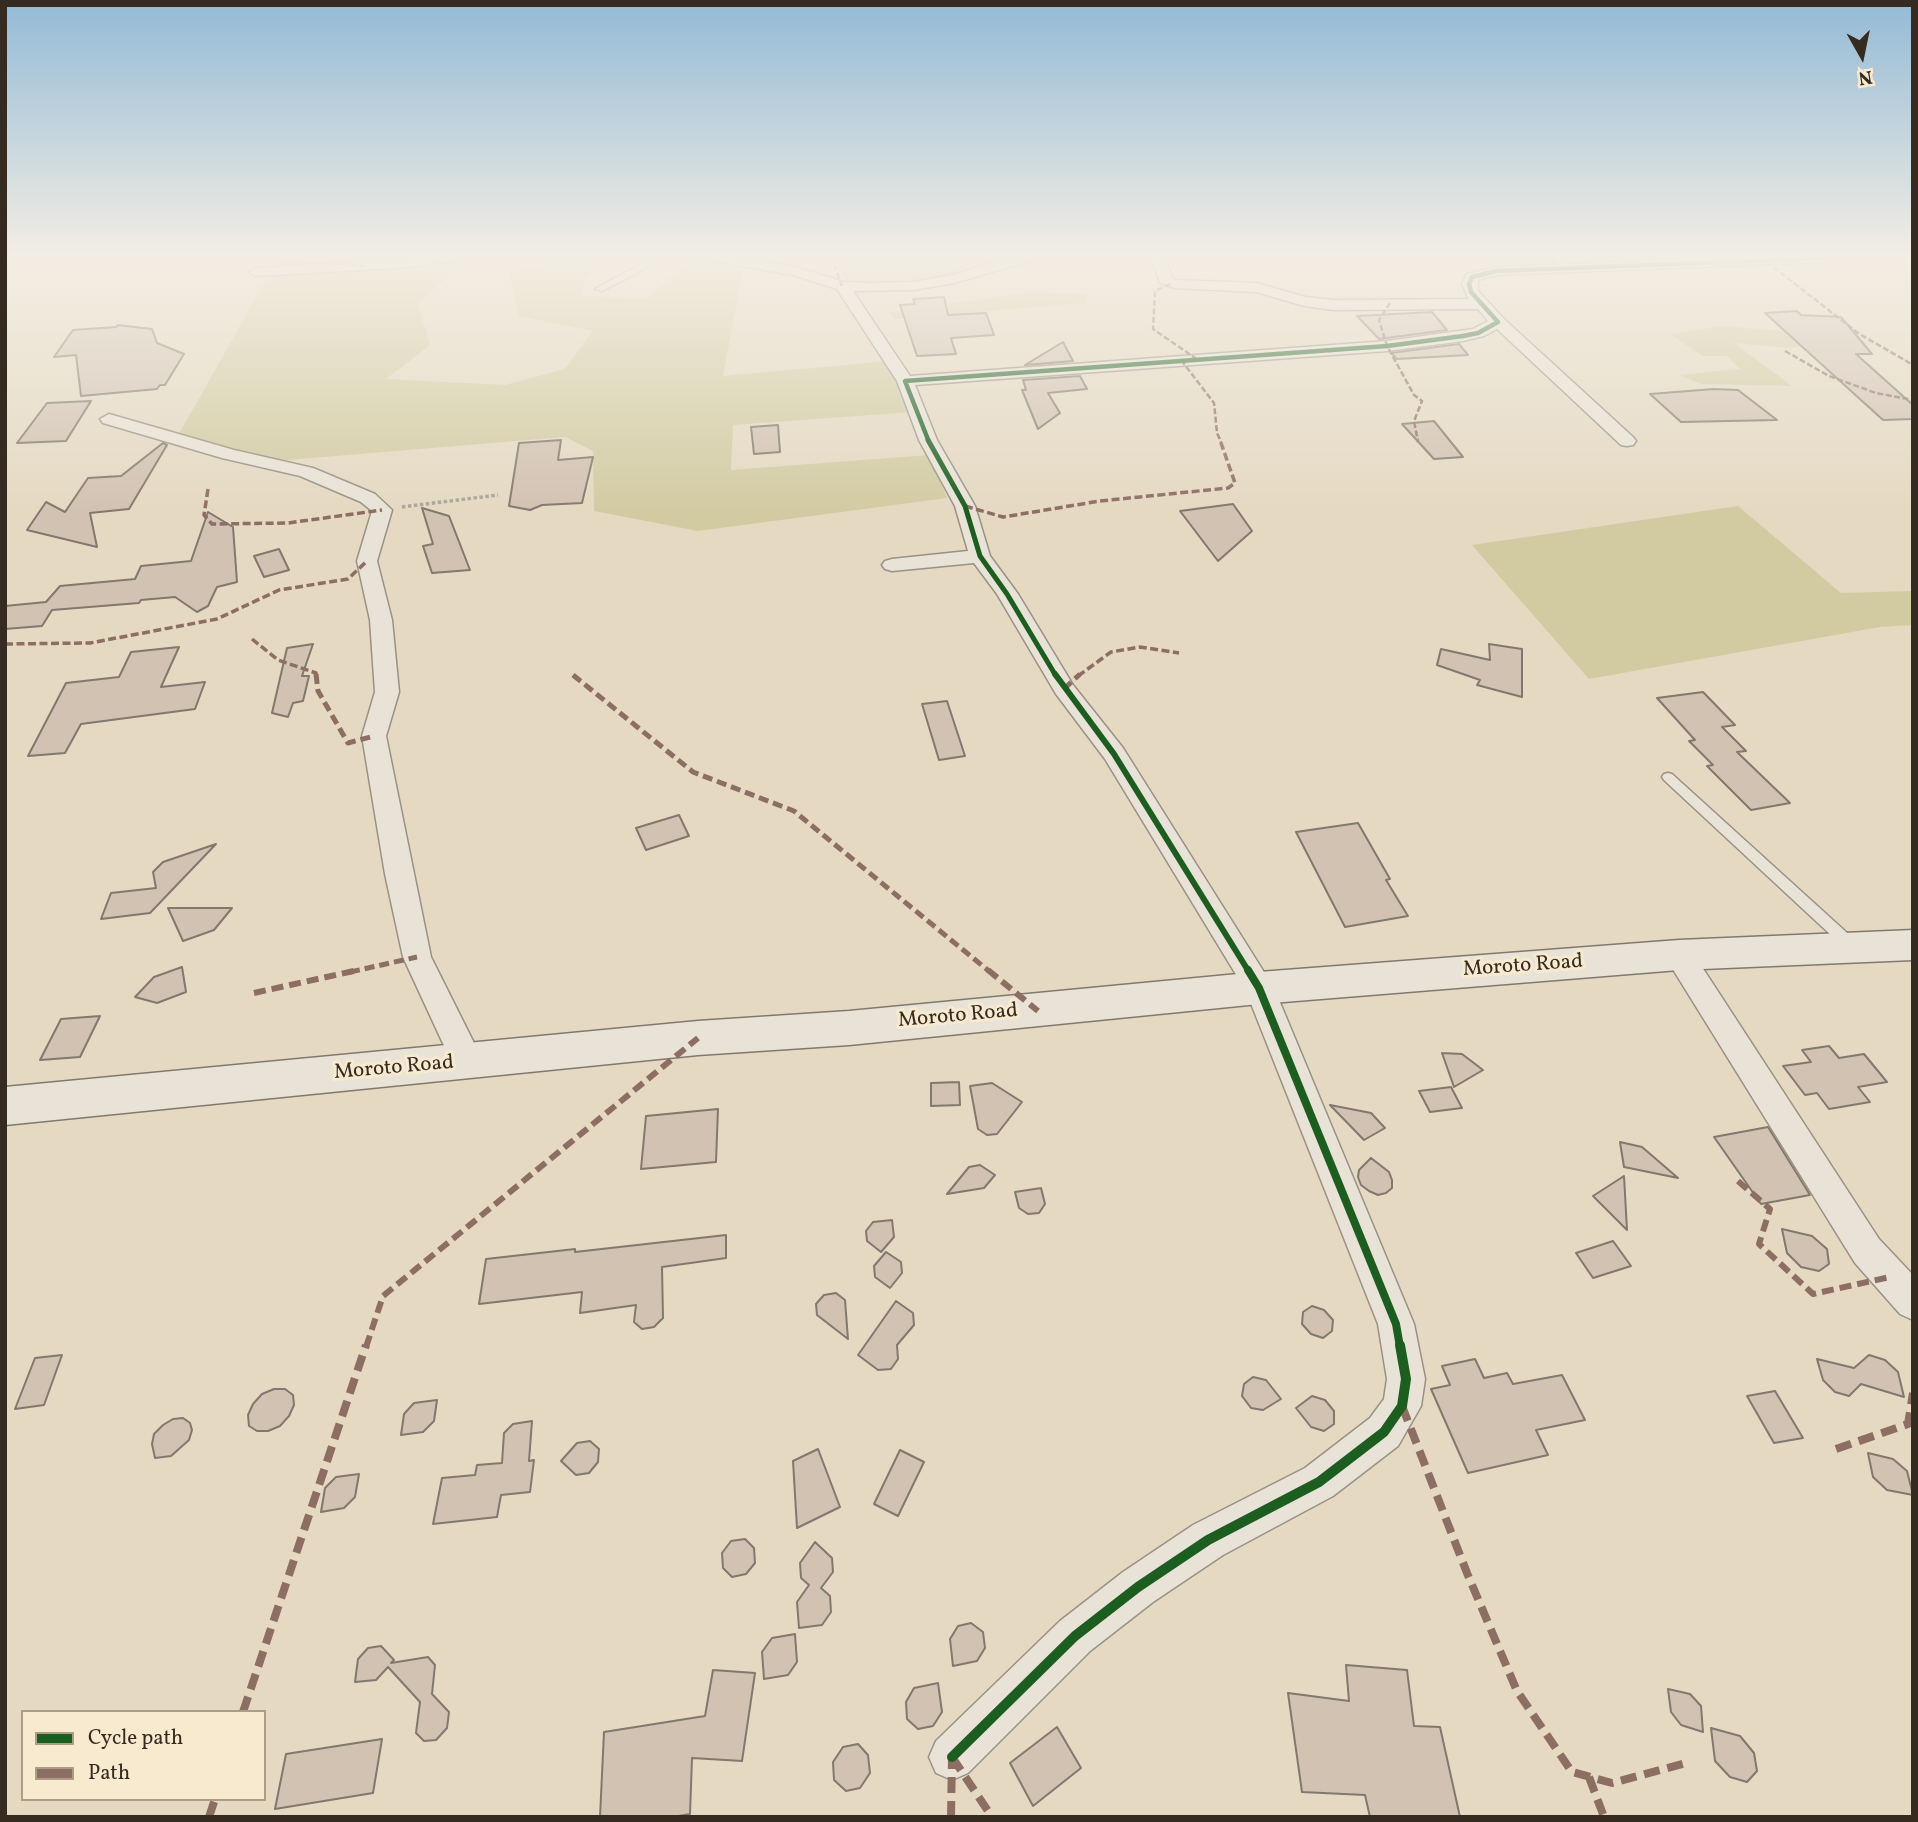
<!DOCTYPE html>
<style>
body{margin:0}
#map{position:relative;width:1918px;height:1822px;overflow:hidden;background:#e5d9c2;font-family:Vollkorn,serif}
canvas{display:block}
.frame{position:absolute;inset:0;border:7px solid #362b21;pointer-events:none}
.legend{position:absolute;left:21px;top:1710px;width:245px;height:91px;box-sizing:border-box;background:#f7eace;border:2px solid #aa9e89;margin:0;padding:9px 12px;list-style:none;font-size:21px;color:#362b21}
.legend li{display:flex;align-items:center;gap:14px;height:35px}
.legend b{width:35px;border:2px solid #aa9e89}
.north{position:absolute;left:1827px;top:21px;width:70px;height:70px;-webkit-text-stroke:5px #f7eace;paint-order:stroke;rotate:171deg;font-size:19px;font-weight:700;line-height:28px;text-align:center;color:#362b21}
.north::after{content:'';display:block;margin:auto;width:24px;height:32px;background:#362b21;clip-path:polygon(50% 0,100% 100%,50% 72%,0 100%)}
</style>
<div id="map">
<canvas width="1918" height="1822"></canvas>
<div class="frame"></div>
<ul class="legend">
<li><b style="height:9px;background:#1b5e20"></b>Cycle path</li>
<li><b style="height:9px;background:#8d6e63"></b>Path</li>
</ul>
<div class="north">N</div>
</div>
<script>
const g = document.querySelector('canvas').getContext('2d');
g.lineJoin = 'round';
function fillPath(path, color) { g.fillStyle = color; g.fill(path, 'evenodd'); }
const poly = rows => new Path2D(rows.map(r => 'M' + r).join(''));
function stroke(path, color, width, dash) { g.strokeStyle = color; g.lineWidth = width; g.lineCap = dash ? 'butt' : 'round'; g.setLineDash(dash || []); g.stroke(path); }
function label(font, color, halo, rows, align = 'center') {
  g.font = font + ' Vollkorn,serif'; g.lineWidth = 6; g.setLineDash([]); g.textBaseline = 'middle'; g.strokeStyle = halo; g.fillStyle = color; for (const [text, x, y, turn = 0] of rows) {
    g.save(); g.translate(x, y); g.rotate((+turn || 0) * Math.PI / 180); g.textAlign = isNaN(turn) ? turn : align; if (halo) g.strokeText(text, 0, 0); g.fillText(text, 0, 0); g.restore();
  }
}
fillPath(poly([
 [279,257,469,257,418,304,430,345,386,379,505,385,565,369,593,331,519,316,509,273,567,257,622,257,631,260,587,277,581,296,646,299,693,258,743,269,723,376,889,361,914,412,733,425,731,470,929,455,947,498,698,531,594,511,593,451,565,437,275,461,176,439],
 [831,257,1037,257,932,284,849,284],
 [1033,292,1088,294,1085,303,894,319,890,312],
 [1722,326,1820,334,1834,340,1792,348,1734,343,1792,386,1701,384,1679,375,1740,369,1727,356,1703,356,1670,334],
 [1738,506,1841,593,1913,591,1913,625,1880,627,1589,679,1472,545]
]), '#d2cba2');
const building = poly([
 [944,297,948,315,986,313,994,335,951,338,956,354,917,356,900,305,915,304,913,299,944,297],
 [1797,311,1801,315,1841,317,1872,354,1856,354,1913,405,1913,419,1883,420,1765,313,1797,311],
 [1432,312,1447,330,1379,339,1357,316,1432,312],
 [118,325,152,329,157,343,184,354,165,385,160,385,157,389,81,396,76,355,54,357,73,330,116,327,118,325],
 [1063,342,1073,361,1025,365,1063,342],
 [1459,344,1468,355,1397,359,1391,353,1459,344],
 [1080,376,1087,389,1048,393,1060,413,1038,429,1022,390,1026,390,1023,380,1080,376],
 [1714,389,1738,390,1777,420,1681,422,1650,394,1714,389],
 [91,401,66,441,17,443,47,403,91,401],
 [1434,421,1463,457,1434,459,1402,424,1434,421],
 [778,425,780,452,754,454,751,427,778,425],
 [561,440,558,460,593,457,582,503,542,505,530,510,509,506,519,443,561,440],
 [163,443,167,445,129,509,90,513,97,547,27,530,46,502,65,512,88,478,121,476,163,443],
 [1233,504,1252,531,1218,561,1180,511,1233,504],
 [422,508,449,516,470,570,432,573,423,546,433,544,422,508],
 [208,512,233,527,237,582,217,587,208,606,197,612,175,597,141,600,139,603,52,610,42,626,5,629,5,606,46,602,60,586,135,579,141,566,191,561,208,512],
 [279,549,289,570,264,577,254,556,279,549],
 [313,644,302,676,309,676,303,701,293,703,288,717,272,713,287,648,313,644],
 [1489,644,1522,649,1522,697,1477,685,1480,680,1437,665,1441,649,1490,660,1489,644],
 [179,647,161,687,205,682,195,709,81,724,65,753,28,756,66,683,119,677,131,652,179,647],
 [1703,692,1735,725,1722,727,1746,751,1737,752,1790,803,1751,810,1707,766,1713,765,1689,741,1695,740,1657,698,1703,692],
 [947,701,965,756,939,760,922,704,947,701],
 [679,815,689,836,646,850,636,828,679,815],
 [1358,823,1390,879,1386,880,1408,916,1345,927,1296,832,1358,823],
 [216,844,150,913,101,919,111,893,156,888,153,872,163,862,216,844],
 [168,908,232,908,214,930,183,941,168,908],
 [182,967,186,992,157,1003,135,997,154,977,182,967],
 [100,1016,80,1057,40,1060,61,1019,100,1016],
 [1829,1046,1839,1058,1864,1054,1887,1082,1858,1087,1870,1102,1829,1109,1817,1093,1805,1095,1783,1066,1811,1062,1802,1050,1829,1046],
 [1442,1053,1462,1054,1483,1070,1454,1087,1442,1053],
 [959,1082,960,1105,931,1106,931,1083,959,1082],
 [992,1083,1022,1102,997,1134,987,1135,978,1129,970,1086,992,1083],
 [1451,1087,1462,1108,1430,1112,1419,1091,1451,1087],
 [1330,1105,1371,1113,1385,1128,1364,1140,1330,1105],
 [718,1109,716,1162,641,1169,646,1116,718,1109],
 [1768,1127,1810,1195,1761,1204,1714,1137,1768,1127],
 [1620,1142,1642,1147,1678,1178,1624,1167,1620,1142],
 [1371,1158,1389,1172,1392,1180,1392,1188,1386,1193,1378,1195,1369,1191,1361,1185,1358,1177,1359,1170,1371,1158],
 [980,1165,995,1175,984,1188,947,1194,969,1167,980,1165],
 [1624,1176,1627,1230,1593,1196,1624,1176],
 [1041,1188,1045,1204,1039,1213,1028,1214,1019,1208,1015,1192,1041,1188],
 [892,1220,894,1237,881,1252,867,1241,866,1231,873,1222,892,1220],
 [1782,1229,1812,1236,1827,1249,1829,1264,1819,1271,1801,1267,1787,1253,1782,1229],
 [726,1235,726,1258,662,1267,663,1318,654,1327,642,1329,634,1322,636,1305,580,1313,582,1292,479,1304,486,1259,575,1249,575,1252,726,1235],
 [1613,1241,1631,1266,1593,1278,1576,1253,1613,1241],
 [886,1252,901,1262,902,1273,890,1288,875,1277,874,1266,886,1252],
 [836,1293,845,1300,848,1339,817,1315,816,1304,824,1295,836,1293],
 [896,1301,913,1313,914,1325,897,1345,898,1359,891,1369,878,1370,858,1355,896,1301],
 [1312,1306,1324,1310,1333,1320,1332,1331,1323,1338,1311,1334,1302,1324,1303,1312,1312,1306],
 [62,1355,44,1405,15,1409,35,1358,62,1355],
 [1869,1355,1885,1360,1898,1372,1904,1397,1861,1384,1849,1396,1835,1392,1823,1380,1817,1359,1854,1368,1869,1355],
 [1475,1359,1484,1378,1507,1373,1513,1384,1562,1375,1585,1420,1536,1430,1548,1455,1468,1473,1431,1389,1450,1385,1442,1366,1475,1359],
 [1253,1377,1266,1380,1281,1399,1263,1410,1251,1408,1242,1396,1244,1384,1253,1377],
 [274,1389,285,1389,293,1395,294,1405,289,1416,280,1426,268,1431,257,1431,249,1426,248,1415,253,1404,262,1394,274,1389],
 [1775,1391,1803,1438,1774,1443,1747,1396,1775,1391],
 [1312,1396,1325,1400,1334,1411,1334,1424,1324,1431,1311,1427,1296,1408,1312,1396],
 [437,1400,434,1421,423,1432,401,1435,404,1414,414,1403,437,1400],
 [183,1418,190,1423,192,1430,189,1440,171,1456,155,1458,152,1444,154,1434,163,1425,173,1419,183,1418],
 [532,1421,529,1461,534,1460,530,1492,501,1495,497,1517,433,1524,442,1478,475,1475,477,1465,502,1463,504,1433,513,1424,532,1421],
 [590,1441,599,1449,598,1462,589,1473,576,1475,561,1461,577,1443,590,1441],
 [818,1449,840,1507,797,1528,793,1461,818,1449],
 [900,1450,924,1462,898,1516,874,1504,900,1450],
 [1868,1453,1893,1459,1907,1471,1913,1495,1887,1490,1873,1477,1868,1453],
 [359,1474,355,1497,344,1508,321,1512,325,1488,336,1477,359,1474],
 [745,1539,754,1548,755,1563,746,1574,732,1577,723,1568,722,1553,731,1541,745,1539],
 [815,1542,832,1558,833,1572,821,1588,830,1596,831,1612,822,1625,799,1628,797,1602,809,1585,801,1578,800,1563,815,1542],
 [971,1623,983,1632,985,1648,977,1661,953,1666,950,1639,958,1626,971,1623],
 [795,1634,797,1662,788,1675,764,1679,762,1652,772,1638,795,1634],
 [381,1646,394,1660,391,1663,428,1657,435,1665,432,1694,449,1712,447,1728,436,1740,424,1741,416,1733,420,1702,388,1667,376,1680,355,1682,358,1659,368,1648,381,1646],
 [1346,1665,1407,1670,1414,1726,1440,1727,1460,1817,1370,1817,1365,1795,1302,1792,1288,1693,1349,1701,1346,1665],
 [713,1670,755,1673,742,1761,692,1758,690,1814,672,1817,600,1817,604,1732,705,1716,713,1670],
 [938,1683,942,1712,933,1726,918,1729,907,1719,906,1702,914,1688,938,1683],
 [1668,1689,1690,1694,1701,1706,1703,1732,1681,1725,1671,1712,1668,1689],
 [1057,1727,1081,1768,1033,1806,1010,1763,1057,1727],
 [1711,1728,1740,1736,1754,1753,1757,1771,1747,1782,1730,1777,1715,1761,1711,1728],
 [382,1739,373,1793,275,1809,286,1754,382,1739],
 [858,1744,868,1755,870,1773,860,1788,846,1791,834,1780,833,1762,843,1747,858,1744]
]);
fillPath(building, '#d2c2b2');
stroke(building, '#81796d', 2);
const service = poly([
 [649,257,657,257,641,271,602,291,595,289,635,267,649,257],
 [1551,257,1559,257,1567,266,1560,268,1551,257],
 [1668,773,1672,774,1856,941,1858,945,1856,949,1846,949,1664,780,1662,777,1664,774,1668,773]
]);
const minor = poly([
 [420,257,463,257,456,261,397,268,255,276,248,272,255,268,420,257],
 [706,257,738,257,796,267,844,282,868,283,914,282,952,275,1014,257,1036,257,1034,260,954,283,914,290,853,291,910,376,1387,341,1473,329,1488,321,1478,309,1334,310,1304,306,1256,292,1174,288,1160,283,1154,265,1144,257,1161,257,1166,260,1172,278,1177,280,1257,283,1305,297,1334,300,1469,299,1462,284,1467,274,1496,267,1741,257,1855,257,1848,261,1496,275,1478,280,1478,291,1504,319,1633,437,1636,441,1633,445,1627,446,1621,445,1497,329,1484,336,1463,341,1387,351,915,385,937,440,975,506,990,556,1018,594,1073,685,1123,748,1274,988,1414,1324,1425,1379,1421,1406,1398,1446,1333,1496,1223,1555,1153,1602,1090,1651,968,1773,952,1780,936,1773,929,1757,936,1741,1060,1621,1123,1572,1193,1525,1305,1468,1370,1418,1384,1399,1387,1379,1378,1324,1246,991,1105,759,1056,694,997,594,974,563,892,571,885,569,882,565,885,561,892,559,968,551,955,506,919,440,897,381,837,289,793,275,713,261,706,257],
 [109,414,234,450,313,468,375,494,392,510,377,561,392,620,399,692,386,736,431,957,484,1063,479,1072,468,1076,457,1072,452,1063,403,957,385,874,362,736,375,692,370,620,357,561,372,511,361,502,300,476,222,458,103,423,100,419,109,414],
 [1679,944,1689,947,1879,1239,1913,1275,1913,1320,1900,1314,1855,1263,1669,963,1665,955,1669,947,1679,944]
]);
const secondary = poly([
 [1913,930,1913,960,1679,970,1259,1004,849,1045,698,1055,5,1125,5,1087,698,1021,849,1011,1259,972,1679,940,1913,930]
]);
stroke(service, '#999183', 3);
stroke(minor, '#999183', 3);
stroke(secondary, '#81796d', 3);
stroke(poly([
 [402,507,498,495]
]), '#aaa49b', 3.5, [3.5, 2.5]);
fillPath(service, '#e9e3d7');
fillPath(minor, '#e9e3d7');
fillPath(secondary, '#e9e3d7');
stroke(poly([
 [223,257,368,266],
 [831,257,842,286],
 [1767,262,1858,333,1913,365],
 [1170,284,1155,291,1153,329,1198,360],
 [1390,303,1379,320,1387,346,1414,395,1422,401,1414,421,1418,442],
 [1785,351,1829,376,1876,393,1913,400],
 [1181,360,1214,403,1217,433,1221,442]
]), '#8d6e63', 2.5, [6, 2.5]);
stroke(poly([
 [208,489,204,515,212,524,288,523,382,510],
 [965,506,1003,517,1100,501,1228,488,1235,483,1220,440],
 [252,639,278,660,316,673,316,676],
 [5,644,90,643,217,619,279,590,348,579,367,561],
 [1078,676,1111,652,1140,647,1179,653]
]), '#8d6e63', 3.5, [8, 3.5]);
stroke(poly([
 [316,674,318,691,348,743,374,736],
 [573,675,693,772,794,811,990,972],
 [1064,689,1080,674],
 [350,972,417,957]
]), '#8d6e63', 5, [10, 5]);
stroke(poly([
 [988,970,1038,1011],
 [254,993,358,970],
 [1738,1181,1770,1209,1759,1244,1813,1294,1890,1277],
 [366,1347,383,1296,698,1038]
]), '#8d6e63', 6, [12, 6]);
stroke(poly([
 [1402,1406,1467,1573,1517,1691,1572,1772,1612,1783,1686,1763],
 [1836,1449,1908,1424,1913,1393],
 [243,1712,366,1345],
 [952,1757,992,1817],
 [1589,1777,1604,1817],
 [209,1817,215,1799],
 [951,1817,952,1757]
]), '#8d6e63', 8, [16, 8]);
stroke(poly([
 [929,442,905,381,1387,346,1463,336,1478,333,1498,322,1471,292,1469,284,1472,277,1496,271,1848,257]
]), '#1b5e20', 4.5);
stroke(poly([
 [928,440,965,506,980,556,1007,594,1056,676]
]), '#1b5e20', 5);
stroke(poly([
 [1055,674,1114,754,1249,972]
]), '#1b5e20', 6);
stroke(poly([
 [1248,970,1259,988,1396,1324,1400,1347]
]), '#1b5e20', 8);
stroke(poly([
 [952,1757,1075,1636,1138,1587,1208,1540,1319,1482,1384,1432,1402,1406,1406,1379,1400,1345]
]), '#1b5e20', 10);
const sky = g.createLinearGradient(0, 0, 0, 512);
sky.addColorStop(0, '#93bad6');
sky.addColorStop(0.5, '#f3eee4');
sky.addColorStop(1, '#f3eee400');
g.fillStyle = sky;
g.fillRect(0, 0, 1918, 512);
label('21px', '#362b21', '#f7eace', [
 ["Moroto Road",1523,967,-4],
 ["Moroto Road",958,1017,-5],
 ["Moroto Road",394,1069,-5]
]);
</script>
